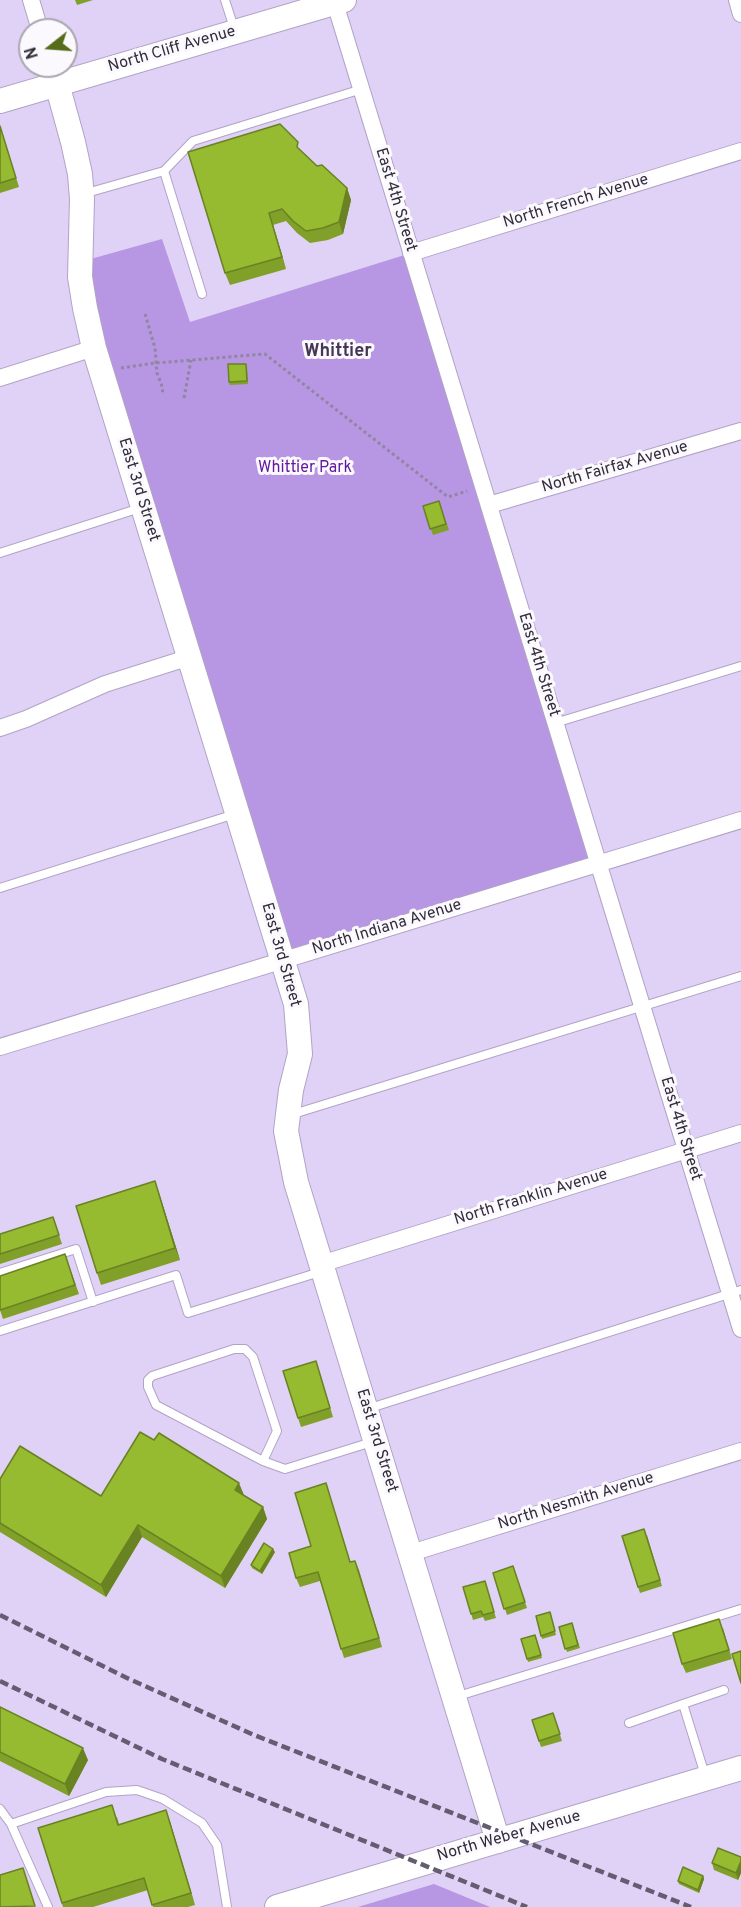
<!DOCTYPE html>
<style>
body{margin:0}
#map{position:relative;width:741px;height:1907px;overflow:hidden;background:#e0d1f6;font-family:Overpass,sans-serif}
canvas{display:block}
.north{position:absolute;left:18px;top:18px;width:60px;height:60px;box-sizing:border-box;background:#fbf9fd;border:2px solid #aaa7af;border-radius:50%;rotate:253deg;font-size:16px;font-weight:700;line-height:24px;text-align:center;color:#312c3a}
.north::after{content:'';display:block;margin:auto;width:21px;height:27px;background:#566c1b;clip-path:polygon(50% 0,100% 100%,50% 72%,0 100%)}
</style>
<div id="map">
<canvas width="741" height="1907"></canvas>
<div class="north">N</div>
</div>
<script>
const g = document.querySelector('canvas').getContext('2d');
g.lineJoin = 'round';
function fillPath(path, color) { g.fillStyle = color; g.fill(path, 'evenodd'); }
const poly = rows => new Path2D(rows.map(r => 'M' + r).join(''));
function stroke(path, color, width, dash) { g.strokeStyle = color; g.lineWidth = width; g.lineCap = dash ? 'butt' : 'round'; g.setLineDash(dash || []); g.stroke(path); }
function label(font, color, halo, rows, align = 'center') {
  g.font = font + ' Overpass,sans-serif'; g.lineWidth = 6; g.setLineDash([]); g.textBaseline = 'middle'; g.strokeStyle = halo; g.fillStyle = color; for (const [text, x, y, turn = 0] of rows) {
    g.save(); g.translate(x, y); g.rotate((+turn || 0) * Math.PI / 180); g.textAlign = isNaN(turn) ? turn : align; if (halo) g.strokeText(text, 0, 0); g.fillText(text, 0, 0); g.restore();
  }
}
fillPath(poly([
 [162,239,190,322,411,253,599,864,283,960,80,262],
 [434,1884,490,1907,358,1907]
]), '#b796e3');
const lane = poly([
 [225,0,235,31],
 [164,171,202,294],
 [83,194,164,171,193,141,362,89],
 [0,553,140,508],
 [555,723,741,666],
 [0,888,235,814],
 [290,1115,741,976],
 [0,1273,76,1249,93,1302],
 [0,1331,176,1275,188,1313,323,1271],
 [367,1409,741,1290],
 [263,1461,277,1431,253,1357,245,1349,234,1349,152,1376,148,1380,148,1387,156,1405,263,1461,285,1469,372,1442],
 [455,1697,741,1609],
 [683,1704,724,1690],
 [629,1723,683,1704,705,1775],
 [0,1809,11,1824,48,1907],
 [11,1824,106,1792,137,1790,163,1799,202,1823,217,1845,227,1907]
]);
const street = poly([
 [31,0,40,30],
 [334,0,741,1329],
 [737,0,741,14],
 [51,66,57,84],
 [411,253,741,151],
 [0,378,94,348],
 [489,505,741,431],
 [0,728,26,719,105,684,190,657],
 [0,1047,741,820],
 [321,1264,741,1133],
 [411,1553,741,1451]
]);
const secondary = poly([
 [57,84,73,142,80,174,82,199,80,277,85,308,94,348,296,1004,300,1054,291,1090,286,1131,296,1182,498,1841],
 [0,101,344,0],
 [277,1907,741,1768]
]);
stroke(lane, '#b1a3c6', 10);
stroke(street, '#b1a3c6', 18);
stroke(secondary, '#b1a3c6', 26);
stroke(poly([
 [145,314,155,348,157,373,163,389,162,394],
 [121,368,155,363,265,354,448,497,467,491],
 [184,398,191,360]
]), '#9086a0', 3, [3, 3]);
stroke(lane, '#fff', 8);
stroke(street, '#fff', 16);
stroke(secondary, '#fff', 24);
stroke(poly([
 [0,1615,127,1678,254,1735,691,1907],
 [0,1681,162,1759,527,1907]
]), '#645c71', 4.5, [9, 4.5]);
fillPath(poly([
 [75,0,93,0,77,5],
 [0,126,19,187,0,193],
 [302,152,317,166,347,188,351,200,343,234,328,240,310,243,297,233,286,221,273,225,286,269,230,285,225,273],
 [247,367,248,384,230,385,229,382],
 [439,501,449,530,433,535,423,506],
 [159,1193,180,1260,101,1285,97,1273],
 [53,1217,62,1244,0,1264,0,1234],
 [65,1254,79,1294,3,1319,0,1310],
 [316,1361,333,1417,301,1427,298,1418],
 [0,1479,101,1496,243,1495,263,1507,267,1519,225,1588,142,1537,106,1597,0,1532],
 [326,1483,350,1562,355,1561,359,1570,382,1647,344,1658,320,1581,300,1587,296,1578,311,1546],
 [647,1535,662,1586,640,1593,638,1587],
 [275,1552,262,1574,252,1568,251,1565],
 [513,1566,527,1608,507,1615,493,1573],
 [485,1581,496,1618,485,1621,483,1617,473,1620,463,1587],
 [550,1612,556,1635,542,1639,536,1616],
 [572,1623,580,1648,567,1652,559,1627],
 [723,1628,732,1659,686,1673,682,1664],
 [535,1635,542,1658,528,1662,521,1639],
 [0,1707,88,1760,69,1796,0,1761],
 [553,1713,562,1741,541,1747,532,1720],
 [117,1817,119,1824,170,1822,195,1905,188,1907,153,1907,148,1890,93,1907,63,1907,38,1828],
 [741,1861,741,1873,738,1880,714,1870,712,1863],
 [703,1876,704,1879,699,1893,679,1884,678,1881]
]), '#81a029');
fillPath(poly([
 [347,188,351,200,343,234,339,222],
 [269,213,273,225,286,269,282,257],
 [155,1181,159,1193,180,1260,175,1248],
 [239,1483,244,1495,235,1490],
 [263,1507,267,1519,225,1588,221,1576],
 [138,1525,142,1537,106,1597,101,1585],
 [273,1549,275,1552,262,1574,260,1571],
 [83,1748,88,1760,69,1796,65,1784],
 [166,1810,170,1822,195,1905,191,1893],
 [741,1861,741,1873,738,1880,736,1873],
 [703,1876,704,1879,699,1893,698,1890]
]), '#698222');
const building = poly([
 [280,124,298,142,297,147,317,166,322,165,347,188,339,222,323,228,306,231,293,221,282,209,269,213,282,257,225,273,188,152,280,124],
 [0,126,16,178,0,183,0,126],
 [228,364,246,364,247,381,229,382,228,364],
 [439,501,446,524,430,529,423,506,439,501],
 [155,1181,175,1248,97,1273,76,1206,155,1181],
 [53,1217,59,1235,0,1254,0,1234,53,1217],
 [65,1254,75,1285,0,1310,0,1276,65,1254],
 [316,1361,330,1408,298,1418,283,1371,316,1361],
 [140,1432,154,1440,159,1433,239,1483,235,1490,263,1507,221,1576,138,1525,101,1585,0,1523,0,1479,20,1446,101,1496,140,1432],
 [326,1483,350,1562,355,1561,379,1638,341,1649,318,1572,296,1578,289,1553,311,1546,295,1493,326,1483],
 [644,1529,660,1580,638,1587,622,1536,644,1529],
 [264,1543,273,1549,260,1571,251,1565,264,1543],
 [513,1566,525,1602,504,1609,493,1573,513,1566],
 [485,1581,494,1612,483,1615,481,1611,471,1614,463,1587,485,1581],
 [550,1612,555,1631,541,1636,536,1616,550,1612],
 [719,1619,729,1650,682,1664,673,1633,719,1619],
 [572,1623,578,1645,565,1649,559,1627,572,1623],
 [535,1635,541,1655,527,1659,521,1639,535,1635],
 [741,1651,741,1683,732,1654,741,1651],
 [0,1707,83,1748,65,1784,0,1752,0,1707],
 [553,1713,560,1734,539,1741,532,1720,553,1713],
 [112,1805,118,1825,166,1810,191,1893,152,1905,144,1878,62,1903,38,1828,112,1805],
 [718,1848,741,1857,741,1861,736,1873,712,1863,718,1848],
 [683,1867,703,1876,698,1890,678,1881,683,1867],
 [23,1868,35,1906,0,1907,0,1875,23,1868]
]);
fillPath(building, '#96ba30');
stroke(building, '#698222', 1.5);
label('16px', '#312c3a', '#fbf9fd', [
 ["North Cliff Avenue",172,50,-16],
 ["East 4th Street",395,200,73],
 ["North French Avenue",576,202,-17],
 ["North Fairfax Avenue",615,468,-16],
 ["East 3rd Street",138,490,73],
 ["East 4th Street",538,665,73],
 ["North Indiana Avenue",387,928,-17],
 ["East 3rd Street",280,955,74],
 ["East 4th Street",680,1129,73],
 ["North Franklin Avenue",531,1198,-17],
 ["East 3rd Street",376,1441,73],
 ["North Nesmith Avenue",576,1502,-17],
 ["North Weber Avenue",509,1837,-16]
]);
label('16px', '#641a9f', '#fbf9fd', [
 ["Whittier Park",305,469]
]);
label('bold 18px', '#443755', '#fbf9fd', [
 ["Whittier",338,352]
]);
</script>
